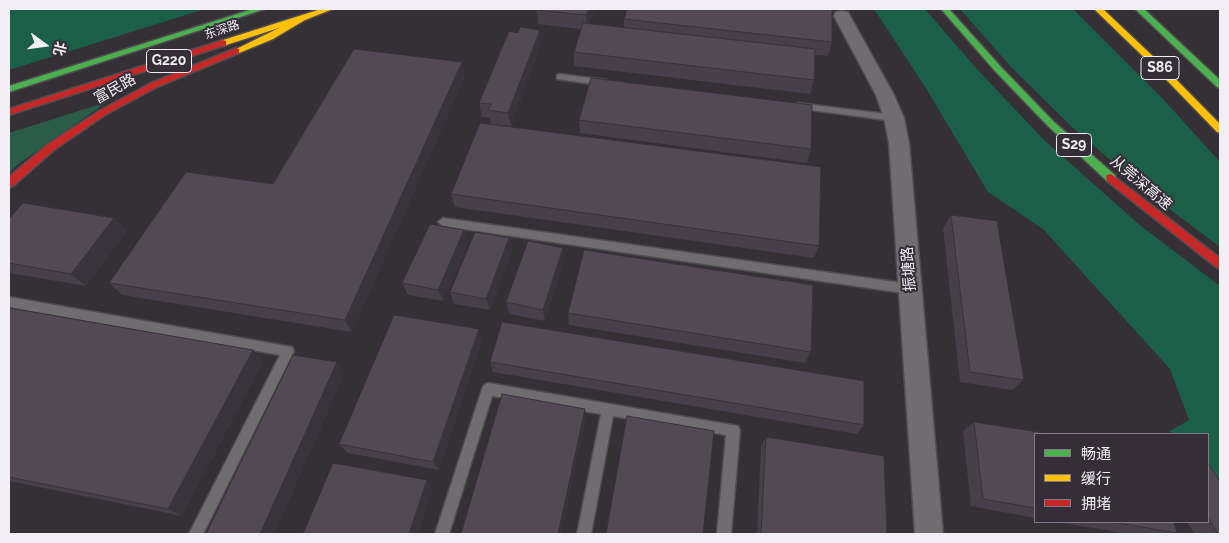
<!DOCTYPE html>
<meta charset="utf-8">
<style>
body{margin:0}
#map{position:relative;width:1229px;height:543px;overflow:hidden;background:#343035;font-family:Raleway,"Noto Sans SC",sans-serif}
canvas{display:block}
.frame{position:absolute;inset:0;border:10px solid #f2eef5;pointer-events:none}
.legend{position:absolute;left:1034px;top:433px;width:175px;height:90px;box-sizing:border-box;background:#352d38;border:1px solid #817a84;margin:0;padding:6px 9px;list-style:none;font-size:15px;color:#f2eef5}
.legend li{display:flex;align-items:center;gap:10px;height:25px}
.legend b{width:25px;border:1px solid #817a84}
.north{position:absolute;left:20px;top:20px;width:50px;height:50px;-webkit-text-stroke:4px #352d38;paint-order:stroke;rotate:104deg;font-size:14px;font-weight:700;line-height:20px;text-align:center;color:#f2eef5}
.north::after{content:'';display:block;margin:auto;width:18px;height:22px;background:#f2eef5;clip-path:polygon(50% 0,100% 100%,50% 72%,0 100%)}
</style>
<div id="map">
<canvas width="1229" height="543"></canvas>
<div class="frame"></div>
<ul class="legend">
<li><b style="height:6px;background:#4caf50"></b>畅通</li>
<li><b style="height:6px;background:#ffc107"></b>缓行</li>
<li><b style="height:6px;background:#c62828"></b>拥堵</li>
</ul>
<div class="north">北</div>
</div>
<script>
const g = document.querySelector('canvas').getContext('2d');
g.lineJoin = 'round';
function fillPath(path, color) { g.fillStyle = color; g.fill(path, 'evenodd'); }
const poly = rows => new Path2D(rows.map(r => 'M' + r).join(''));
function stroke(path, color, width, dash) { g.strokeStyle = color; g.lineWidth = width; g.lineCap = dash ? 'butt' : 'round'; g.setLineDash(dash || []); g.stroke(path); }
function label(font, color, halo, rows, align = 'center') {
  g.font = font + ' Raleway,"Noto Sans SC",sans-serif'; g.lineWidth = 4; g.setLineDash([]); g.textBaseline = 'middle'; g.strokeStyle = halo; g.fillStyle = color; for (const [text, x, y, turn = 0] of rows) {
    g.save(); g.translate(x, y); g.rotate((+turn || 0) * Math.PI / 180); g.textAlign = isNaN(turn) ? turn : align; if (halo) g.strokeText(text, 0, 0); g.fillText(text, 0, 0); g.restore();
  }
}
fillPath(poly([
 [107,102,17,165,9,173,9,133]
]), '#2a5c49');
fillPath(poly([
 [9,9,205,9,9,70],
 [874,9,925,9,975,67,1045,141,1141,226,1220,286,1220,513,1208,493,1208,434,1172,434,1170,431,1189,420,1170,369,1043,229,988,192,924,85],
 [960,9,1073,9,1163,99,1220,162,1220,247,1148,193,1071,126,1011,67]
]), '#1b5f48');
const lane = poly([
 [560,74,606,80,611,83,606,86,557,79,557,75,560,74],
 [798,103,894,115,899,118,894,121,795,108,793,106,798,103],
 [443,218,910,284,914,286,916,289,914,292,910,294,443,226,438,222,443,218],
 [9,297,292,347,294,351,292,355,203,534,189,534,280,355,9,307,9,297],
 [488,383,738,426,740,430,731,534,717,534,726,435,613,416,591,534,577,534,601,414,492,396,449,534,435,534,482,389,484,385,488,383]
]);
const street = poly([
 [842,11,848,12,850,16,894,95,904,118,909,143,943,534,915,534,889,143,884,118,876,95,834,16,836,12,842,11]
]);
const fast = poly([
 [253,9,265,9,9,92,9,86,253,9],
 [941,9,949,9,1001,67,1054,122,1115,175,1116,178,1115,181,1107,181,1048,126,995,71,941,9],
 [1135,9,1144,9,1220,80,1220,88,1217,87,1135,9]
]);
const slow = poly([
 [321,9,333,9,305,20,273,39,239,53,236,54,232,51,279,28,223,46,219,43,220,41,321,9],
 [1094,9,1103,9,1159,62,1220,124,1220,133,1217,132,1153,66,1094,9]
]);
const jam = poly([
 [223,40,226,41,226,45,9,115,9,109,223,40],
 [236,48,239,49,239,53,157,87,105,115,54,150,13,186,9,187,9,177,48,144,99,111,151,83,236,48],
 [1111,174,1220,258,1220,269,1216,267,1107,181,1106,178,1107,175,1111,174]
]);
stroke(lane, '#4f4c50', 3);
stroke(street, '#4f4c50', 3);
stroke(fast, '#4f4c50', 3);
stroke(slow, '#4f4c50', 3);
stroke(jam, '#4f4c50', 3);
fillPath(lane, '#706d71');
fillPath(street, '#706d71');
fillPath(fast, '#4caf50');
fillPath(slow, '#ffc107');
fillPath(jam, '#c62828');
fillPath(poly([
 [594,9,589,24,624,28,624,19,832,42,828,56,815,55,814,80,810,94,574,66,574,52,581,29,538,24,537,10],
 [541,44,511,126,491,124,490,118,482,117,479,103],
 [465,76,352,332,122,295,109,283,273,184],
 [579,120,811,149,807,163,580,133],
 [451,194,819,246,814,258,455,207],
 [951,215,1024,380,1012,390,960,382,943,228],
 [114,218,127,231,86,286,9,273,9,219],
 [509,238,512,251,490,310,454,304,450,292],
 [468,243,443,301,408,295,402,283],
 [563,248,564,260,545,321,509,314,506,302],
 [9,308,253,350,263,361,182,516,9,481],
 [568,313,811,352,805,363,569,325],
 [482,340,439,470,348,453,339,444],
 [490,362,864,425,857,434,493,372],
 [974,422,1035,434,1035,518,971,506,963,431],
 [766,437,887,534,757,534,761,446],
 [1208,463,1220,534,1195,534,1187,522,1208,522],
 [1057,522,1174,522,1177,533,1174,534,1128,534]
]), '#473f49');
fillPath(poly([
 [589,9,594,9,587,29,586,15],
 [540,30,541,44,511,126,508,113],
 [462,62,465,76,352,332,345,320],
 [114,218,127,231,86,286,71,274],
 [464,230,468,243,443,301,438,290],
 [509,238,512,251,490,310,486,299],
 [563,248,564,260,545,321,543,310],
 [479,329,482,340,439,470,433,462],
 [253,350,263,361,182,516,168,509],
 [337,362,345,373,275,534,260,534],
 [585,409,586,418,561,534,558,534],
 [427,480,433,488,418,534,409,534]
]), '#39333c');
const building = poly([
 [537,9,589,9,586,15,537,10,537,9],
 [627,9,832,9,832,42,624,19,627,9],
 [583,23,815,49,814,80,574,52,583,23],
 [520,27,540,30,508,113,488,110,491,104,479,103,509,31,518,33,520,27],
 [354,49,462,62,345,320,109,283,186,172,273,184,354,49],
 [591,78,812,105,811,149,579,120,591,78],
 [480,123,821,167,819,246,451,194,480,123],
 [23,203,114,218,71,274,9,263,9,219,23,203],
 [951,215,997,221,1024,380,970,372,951,215],
 [430,224,464,230,438,290,402,283,430,224],
 [475,232,509,238,486,299,450,292,475,232],
 [528,241,563,248,543,310,506,302,528,241],
 [584,250,813,285,811,352,568,313,584,250],
 [9,308,253,350,168,509,9,477,9,308],
 [394,315,479,329,433,462,339,444,394,315],
 [502,322,864,381,864,425,490,362,502,322],
 [293,355,337,362,260,534,206,534,293,355],
 [502,394,585,409,558,534,461,534,502,394],
 [627,416,714,431,703,534,606,534,627,416],
 [974,422,1051,434,1035,434,1035,508,983,499,974,422],
 [766,437,884,456,887,534,761,534,766,437],
 [333,463,427,480,409,534,303,534,333,463],
 [1208,463,1220,482,1220,534,1218,534,1208,517,1208,463],
 [1112,522,1174,522,1177,533,1112,522]
]);
fillPath(building, '#524955');
stroke(building, '#39333c', 1);
label('12px', '#f2eef5', '#352d38', [
 ["东深路",222,30,-18]
]);
for (const [x, y, w] of [
 [169,61,45],
 [1160,68,38],
 [1074,145,35]
]) { const box = new Path2D(); box.roundRect(x - w / 2, y - 11.5, w, 23, 4); g.fillStyle = '#352d38'; g.fill(box); stroke(box, '#f2eef5', 1); }
label('bold 14px', '#f2eef5', null, [
 ["G220",169,61],
 ["S86",1160,68],
 ["S29",1074,145]
]);
label('15px', '#f2eef5', '#352d38', [
 ["富民路",115,89,-29],
 ["从莞深高速",1141,183,40],
 ["振塘路",909,269,-94]
]);
</script>
